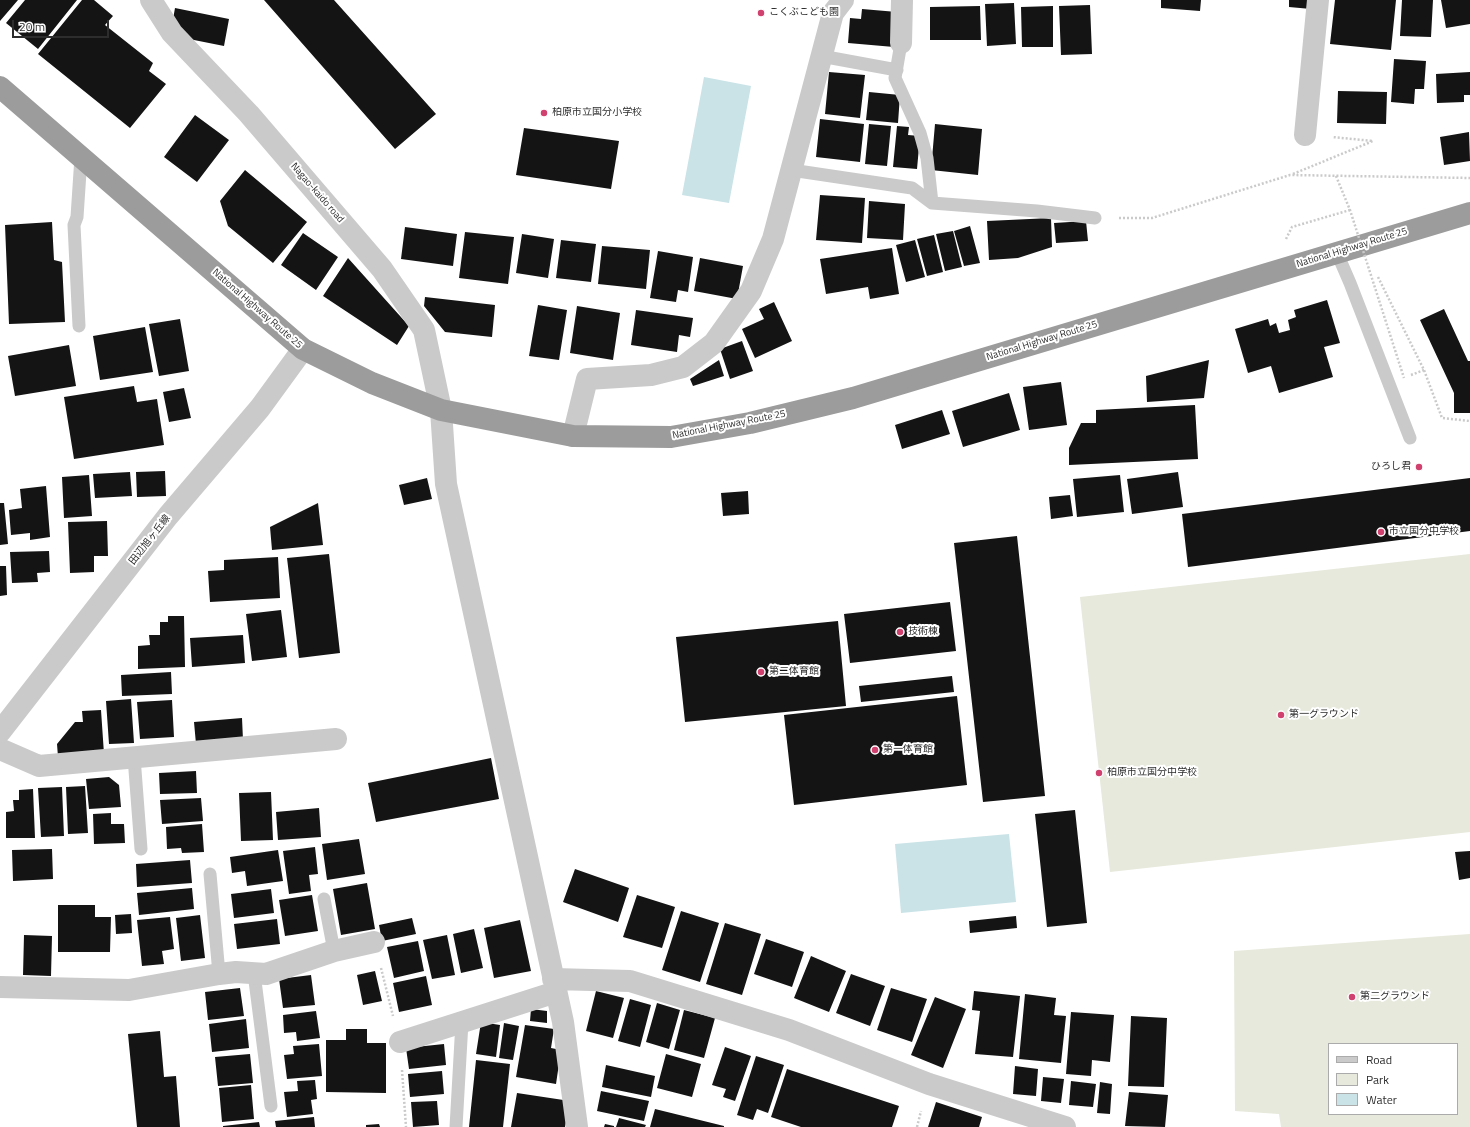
<!DOCTYPE html>
<meta charset="utf-8">
<style>
body{margin:0}
#map{position:relative;width:1470px;height:1127px;overflow:hidden;background:#fff;font-family:"Titillium Web",sans-serif}
canvas{display:block}
.legend{position:absolute;left:1328px;top:1043px;width:130px;height:72px;box-sizing:border-box;background:#fff;border:1px solid #ababab;margin:0;padding:5px 7px;list-style:none;font-size:12px;color:#2d2d2d}
.legend li{display:flex;align-items:center;gap:8px;height:20px}
.legend b{width:20px;border:1px solid #ababab}
.scale{position:absolute;left:12px;top:20px;width:97px;height:18px;box-sizing:border-box;border:2px solid #2d2d2d;border-top:0;padding-left:5px;font-size:12px;line-height:14px;white-space:nowrap;color:#2d2d2d;-webkit-text-stroke:3px #fff;paint-order:stroke}
</style>
<div id="map">
<canvas width="1470" height="1127"></canvas>
<ul class="legend">
<li><b style="height:5px;background:#cacaca"></b>Road</li>
<li><b style="height:11px;background:#e6e9db"></b>Park</li>
<li><b style="height:11px;background:#c9e3e7"></b>Water</li>
</ul>
<div class="scale">20 m</div>
</div>
<script>
const g = document.querySelector('canvas').getContext('2d');
g.lineJoin = 'round';
function fillPath(path, color) { g.fillStyle = color; g.fill(path, 'evenodd'); }
const poly = rows => new Path2D(rows.map(r => 'M' + r).join(''));
function stroke(path, color, width, dash) { g.strokeStyle = color; g.lineWidth = width; g.lineCap = dash ? 'butt' : 'round'; g.setLineDash(dash || []); g.stroke(path); }
function label(font, color, halo, rows, align = 'center') {
  g.font = font + ' "Titillium Web","Noto Sans JP",sans-serif'; g.lineWidth = 4; g.setLineDash([]); g.textBaseline = 'middle'; g.strokeStyle = halo; g.fillStyle = color; for (const [text, x, y, turn = 0] of rows) {
    g.save(); g.translate(x, y); g.rotate((+turn || 0) * Math.PI / 180); g.textAlign = isNaN(turn) ? turn : align; if (halo) g.strokeText(text, 0, 0); g.fillText(text, 0, 0); g.restore();
  }
}
fillPath(poly([
 [1470,554,1470,832,1110,872,1080,597],
 [1470,934,1470,1127,1281,1127,1279,1114,1235,1111,1234,951],
 [1329,1044,1457,1044,1457,1114,1329,1114]
]), '#e6e9db');
fillPath(poly([
 [704,77,751,86,729,203,682,195],
 [1009,834,1016,902,901,913,895,844]
]), '#c9e3e7');
fillPath(poly([
 [0,0,18,0,0,21],
 [25,0,77,0,38,49,6,23],
 [82,0,94,0,113,16,105,25,153,63,149,71,166,84,130,128,38,54],
 [264,0,334,0,436,114,395,149],
 [1161,0,1201,0,1200,11,1161,8],
 [1289,0,1312,0,1311,9,1289,7],
 [1335,0,1396,0,1391,50,1330,44],
 [1402,0,1433,0,1431,37,1400,36],
 [1441,0,1470,0,1470,24,1446,28],
 [1014,3,1016,44,987,46,985,4],
 [1090,5,1092,54,1061,55,1059,6],
 [980,6,981,40,930,40,930,7],
 [1053,6,1053,47,1022,47,1021,7],
 [175,8,229,19,224,46,184,38,172,25],
 [862,9,897,12,894,47,848,43,850,18,861,19],
 [1394,59,1426,61,1424,89,1415,89,1414,104,1391,102],
 [829,72,865,75,860,118,825,114],
 [1470,72,1470,95,1464,95,1464,102,1437,103,1436,74],
 [1338,91,1387,92,1386,124,1337,123],
 [869,92,900,95,898,123,866,120],
 [195,115,229,140,197,182,164,157],
 [820,119,864,124,860,162,816,157],
 [869,124,891,126,887,166,865,164],
 [935,124,982,129,978,175,931,170],
 [897,126,909,127,908,135,920,136,917,169,893,167],
 [524,128,619,141,611,189,516,175],
 [1469,132,1470,161,1444,165,1440,137],
 [245,170,307,222,273,263,228,226,220,201],
 [820,195,865,198,862,243,816,240],
 [869,201,905,204,903,240,867,238],
 [1051,218,1052,247,1018,258,989,260,987,221],
 [1086,221,1088,241,1056,243,1054,223],
 [52,222,54,260,62,262,65,322,9,324,5,225],
 [970,226,980,263,964,266,954,231],
 [405,227,457,234,453,266,401,259],
 [953,231,962,267,945,271,936,234],
 [465,232,514,237,508,284,459,278],
 [303,233,338,257,316,290,281,265],
 [522,234,554,239,548,278,516,273],
 [934,235,943,272,927,276,917,239],
 [561,240,596,244,591,282,556,278],
 [915,240,925,277,906,282,896,245],
 [602,246,650,250,646,289,598,284],
 [892,248,899,294,870,299,868,287,826,294,820,259],
 [658,251,693,257,688,292,678,290,676,302,650,298],
 [348,258,409,326,397,345,323,296],
 [700,258,743,266,737,299,694,291],
 [425,297,495,305,492,337,445,332,424,306],
 [1327,300,1340,343,1324,347,1333,377,1279,393,1271,366,1248,373,1235,329,1268,319,1270,326,1276,323,1279,333,1290,330,1288,320,1296,317,1294,310],
 [774,302,792,341,755,358,742,329,764,319,759,309],
 [538,305,567,310,559,360,529,356],
 [577,306,620,313,613,360,570,353],
 [1444,309,1468,361,1470,361,1470,413,1454,413,1454,393,1420,320],
 [636,310,693,318,690,337,679,335,677,352,631,345],
 [180,319,189,371,159,376,149,324],
 [145,327,153,372,100,380,93,336],
 [742,341,753,371,730,379,720,349],
 [69,345,76,386,15,396,8,356],
 [719,360,724,376,693,386,690,379],
 [1209,360,1204,398,1147,402,1146,376],
 [1061,382,1067,425,1029,430,1023,387],
 [134,386,137,402,157,399,164,445,74,459,64,397],
 [184,388,191,418,169,422,163,392],
 [1009,393,1020,430,963,447,952,411],
 [1195,405,1198,459,1069,465,1069,448,1081,423,1096,423,1096,410],
 [942,410,950,434,902,449,895,425],
 [165,471,166,496,137,497,136,472],
 [130,472,132,496,95,498,93,474],
 [1178,472,1183,507,1132,514,1127,479],
 [89,475,92,516,64,518,62,477],
 [1120,475,1124,512,1077,517,1073,479],
 [427,478,432,499,404,505,399,485],
 [1470,478,1470,531,1188,567,1182,514],
 [46,486,50,537,30,540,30,533,11,535,9,510,22,508,20,489],
 [748,491,749,514,723,516,721,493],
 [1070,495,1073,516,1051,519,1049,497],
 [0,503,4,503,8,544,0,545],
 [318,503,323,545,272,550,270,527],
 [107,521,108,556,94,556,94,572,70,573,68,522],
 [1017,536,1045,796,983,802,954,543],
 [49,551,50,572,37,573,38,582,12,583,10,552],
 [329,554,340,653,299,658,287,558],
 [278,557,280,598,210,602,208,571,224,570,224,560],
 [0,566,6,566,7,595,0,596],
 [950,602,956,651,850,663,844,614],
 [281,610,287,657,252,661,246,614],
 [168,616,184,616,185,667,138,669,138,646,150,645,149,635,160,635,160,622,168,622],
 [838,621,846,706,685,722,676,637],
 [243,635,245,663,192,667,190,638],
 [171,672,172,694,122,696,121,675],
 [952,676,954,692,861,702,859,686],
 [957,696,967,785,794,805,784,715],
 [131,699,134,743,109,744,106,701],
 [172,700,174,737,140,739,137,702],
 [101,710,104,754,58,757,57,744,75,722,83,722,82,711],
 [242,718,243,740,196,744,194,722],
 [491,758,499,799,376,822,368,783],
 [196,771,197,793,160,794,159,773],
 [109,777,119,785,121,807,89,809,86,779],
 [85,786,88,833,68,834,66,787],
 [62,787,64,836,41,837,38,788],
 [33,789,35,838,6,838,6,812,14,811,13,800,19,800,19,790],
 [271,792,273,840,241,841,239,793],
 [201,798,203,821,162,824,160,800],
 [319,808,321,837,278,840,276,812],
 [1075,810,1087,923,1047,927,1035,814],
 [111,813,111,824,124,824,125,843,94,844,93,814],
 [202,824,204,852,182,853,181,848,167,849,166,827],
 [359,839,365,874,327,880,322,844],
 [315,847,318,874,309,875,311,891,289,894,283,851],
 [52,849,53,879,13,881,12,850],
 [278,850,283,881,247,886,245,871,232,873,230,857],
 [1470,851,1470,878,1459,880,1455,852],
 [190,860,192,883,137,887,136,864],
 [575,869,629,888,618,922,563,902],
 [367,883,375,929,341,935,333,889],
 [192,888,194,909,139,915,137,893],
 [271,889,274,913,234,918,231,894],
 [312,895,318,931,285,936,279,900],
 [637,895,675,907,662,948,623,937],
 [58,905,95,905,95,917,111,917,110,952,58,952],
 [681,911,719,923,700,982,662,970],
 [131,914,132,933,116,934,115,915],
 [200,915,205,958,181,961,176,918],
 [1016,916,1017,928,970,933,969,921],
 [170,917,174,949,162,951,164,964,142,966,137,920],
 [412,918,416,934,382,941,379,925],
 [277,919,280,944,237,949,234,924],
 [520,920,531,971,494,978,484,928],
 [725,923,761,934,742,995,706,984],
 [474,929,483,968,461,973,453,934],
 [24,935,52,936,51,976,23,975],
 [447,935,455,975,432,979,423,940],
 [766,939,804,952,792,987,754,974],
 [418,941,424,971,394,978,387,947],
 [811,956,846,971,829,1012,794,998],
 [375,971,382,1001,363,1005,357,975],
 [851,974,885,986,870,1026,836,1013],
 [311,975,315,1005,283,1008,279,979],
 [426,976,432,1005,399,1012,393,983],
 [240,988,244,1016,208,1020,205,992],
 [891,988,927,999,912,1042,877,1030],
 [596,991,624,998,613,1038,586,1031],
 [974,991,1020,996,1013,1057,975,1054,980,1011,972,1010],
 [1025,994,1056,998,1054,1015,1066,1016,1061,1063,1019,1059],
 [935,997,966,1009,943,1068,911,1055],
 [630,999,651,1005,640,1047,618,1041],
 [657,1003,680,1010,669,1049,646,1042],
 [531,1009,547,1011,547,1023,530,1021],
 [684,1010,715,1018,704,1058,674,1050],
 [316,1011,320,1038,297,1041,296,1032,284,1033,283,1015],
 [1071,1012,1114,1015,1110,1062,1092,1060,1091,1076,1066,1074],
 [1131,1016,1167,1018,1164,1087,1128,1086],
 [246,1019,249,1048,212,1052,209,1024],
 [481,1022,500,1025,496,1057,476,1054],
 [504,1023,519,1026,513,1060,499,1058],
 [525,1025,554,1029,551,1048,561,1050,556,1084,516,1077],
 [346,1029,367,1029,367,1043,386,1043,386,1093,326,1092,326,1040,346,1040],
 [160,1031,164,1077,176,1076,180,1127,137,1127,128,1034],
 [319,1044,322,1076,287,1079,284,1055,294,1054,293,1046],
 [444,1044,446,1065,409,1069,406,1048],
 [725,1047,751,1056,735,1101,723,1097,726,1089,712,1085],
 [250,1054,253,1083,218,1086,215,1057],
 [666,1054,701,1064,692,1097,657,1088],
 [756,1056,784,1065,768,1113,757,1109,753,1120,737,1115],
 [476,1060,510,1064,503,1127,469,1127],
 [606,1065,655,1076,651,1097,602,1087],
 [1015,1066,1038,1069,1036,1096,1013,1094],
 [787,1069,899,1106,892,1127,801,1127,771,1117],
 [442,1071,444,1094,410,1097,408,1074],
 [1043,1077,1064,1079,1061,1103,1041,1101],
 [315,1080,317,1099,311,1100,313,1114,287,1117,284,1092,298,1091,297,1081],
 [1071,1081,1096,1084,1093,1107,1069,1105],
 [1100,1082,1112,1084,1110,1114,1097,1113],
 [251,1085,254,1119,222,1122,219,1088],
 [601,1091,649,1101,644,1121,597,1111],
 [1129,1092,1168,1095,1165,1127,1125,1126],
 [517,1093,570,1101,565,1127,511,1127],
 [437,1101,439,1125,413,1127,411,1102],
 [936,1102,982,1117,979,1127,928,1127],
 [655,1109,724,1126,724,1127,650,1127],
 [314,1117,315,1127,276,1127,275,1121],
 [619,1118,646,1125,645,1127,616,1127],
 [259,1122,260,1127,223,1127,223,1126],
 [379,1124,380,1127,366,1127,366,1125],
 [605,1124,614,1126,614,1127,604,1127]
]), '#141414');
stroke(poly([
 [1293,174,1373,141,1332,137],
 [1119,218,1152,218,1290,175,1470,178],
 [1286,239,1292,227,1350,210],
 [1378,277,1424,370,1442,418,1470,421],
 [1411,375,1424,370],
 [381,968,393,1016],
 [402,1070,406,1127],
 [917,1127,921,1111]
]), '#cacaca', 2.5, [2, 2]);
stroke(poly([
 [901,43,895,78,920,133,927,158,932,203],
 [821,56,897,70],
 [791,170,912,188,932,203,1037,211,1095,218],
 [1337,253,1350,283,1410,438],
 [79,326,74,225,77,217,81,157],
 [134,757,141,849],
 [210,874,219,974],
 [324,899,334,951],
 [254,973,271,1106],
 [456,1127,462,1022]
]), '#cacaca', 13);
stroke(poly([
 [151,0,172,33,249,114,382,269,424,330,441,410,446,484,563,1022,577,1127],
 [901,43,902,0],
 [1305,135,1318,0],
 [573,436,587,379,651,375,683,367,714,343,751,291,773,239,833,13,843,0],
 [0,749,39,766,336,739],
 [553,979,630,981,789,1030,929,1084,1065,1127],
 [0,987,129,990,219,974,236,972,266,974,334,951,374,942],
 [400,1042,556,992]
]), '#cacaca', 22);
stroke(poly([
 [0,732,168,516,260,408,303,349]
]), '#cacaca', 22);
stroke(poly([
 [0,87,303,349,372,383,441,410,573,436,671,437,750,423,853,398,1470,213]
]), '#9c9c9c', 22);
stroke(poly([
 [1336,176,1350,210,1404,378]
]), '#cacaca', 2.5, [2, 2]);
for (const [x, y, r, color] of [
 [761,13,4,"#d14170"],
 [544,113,4,"#d14170"],
 [1419,467,4,"#d14170"],
 [1381,532,4,"#d14170"],
 [900,632,4,"#d14170"],
 [761,672,4,"#d14170"],
 [1281,715,4,"#d14170"],
 [875,750,4,"#d14170"],
 [1099,773,4,"#d14170"],
 [1352,997,4,"#d14170"]
]) { const dot = new Path2D(); dot.arc(x, y, r, 0, 2 * Math.PI); g.fillStyle = color; g.fill(dot); stroke(dot, '#fff', 1.5); }
label('10px', '#2d2d2d', '#fff', [
 ["こくぶこども園",769,13],
 ["柏原市立国分小学校",552,113],
 ["ひろし君",1411,467,"right"],
 ["市立国分中学校",1389,532],
 ["技術棟",908,632],
 ["第二体育館",769,672],
 ["第一グラウンド",1289,715],
 ["第一体育館",883,750],
 ["柏原市立国分中学校",1107,773],
 ["第二グラウンド",1360,997]
], 'left');
label('10px', '#2d2d2d', '#fff', [
 ["Nagao-kaido road",317,193,49],
 ["National Highway Route 25",1352,248,-17],
 ["National Highway Route 25",257,309,41],
 ["National Highway Route 25",1042,341,-17],
 ["National Highway Route 25",729,425,-11],
 ["田辺旭ヶ丘線",150,540,-52]
]);
</script>
